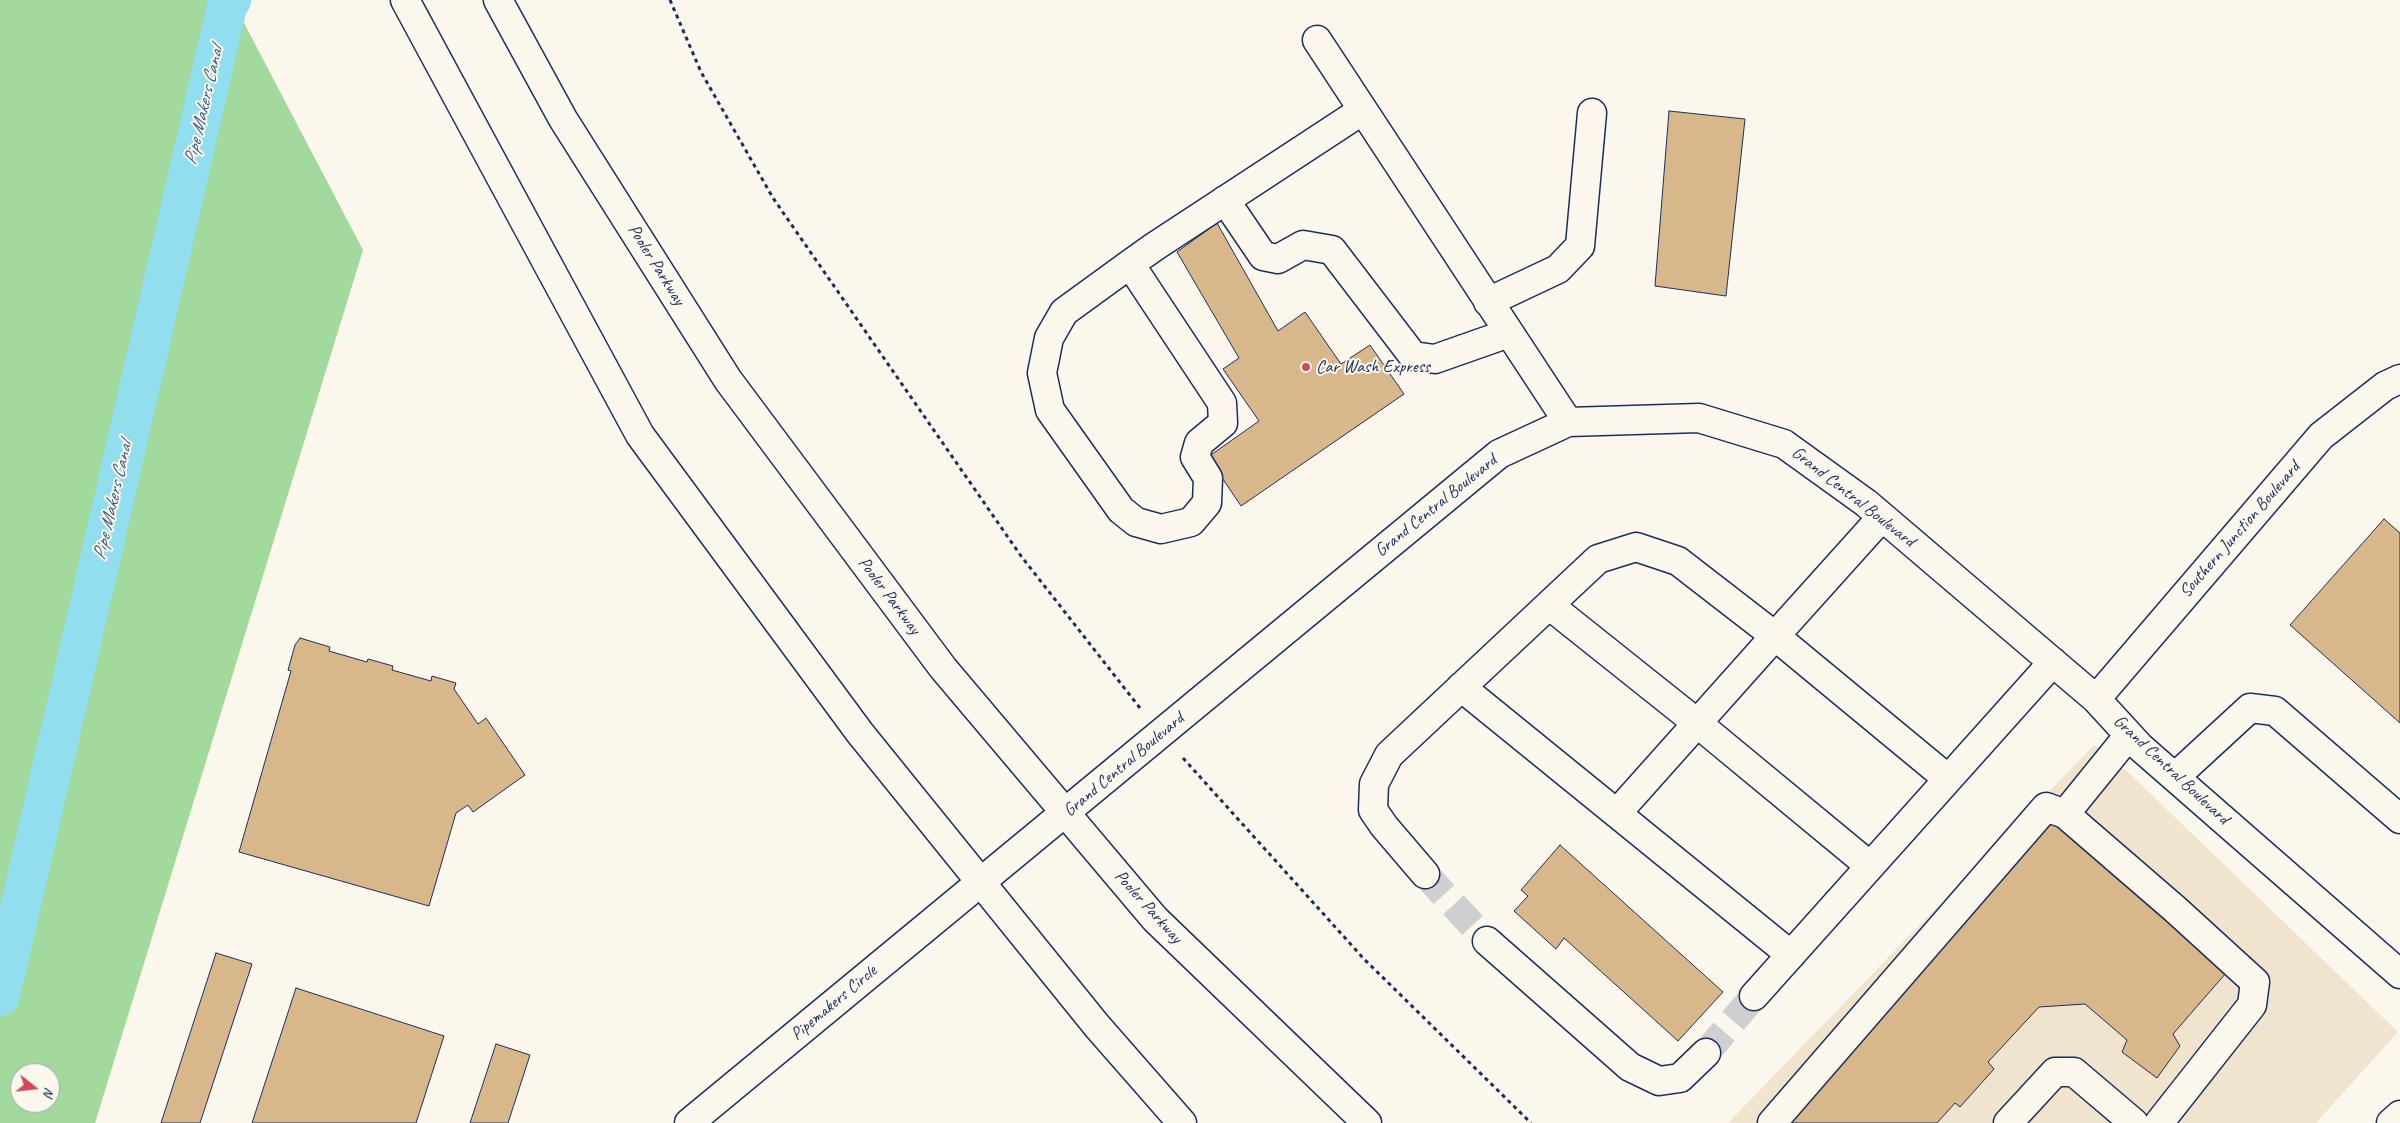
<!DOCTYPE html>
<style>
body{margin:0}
#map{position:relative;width:2400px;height:1123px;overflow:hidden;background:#fbf7ec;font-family:Caveat,sans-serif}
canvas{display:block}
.north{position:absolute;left:10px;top:1063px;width:50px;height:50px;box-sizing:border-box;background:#fbf7ec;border:1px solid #a1a7b3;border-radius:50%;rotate:106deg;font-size:14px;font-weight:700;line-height:20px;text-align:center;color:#1b2f5e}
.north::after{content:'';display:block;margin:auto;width:18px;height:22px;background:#d1495b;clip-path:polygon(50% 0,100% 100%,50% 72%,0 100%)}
</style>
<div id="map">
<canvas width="2400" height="1123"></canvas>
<div class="north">N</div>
</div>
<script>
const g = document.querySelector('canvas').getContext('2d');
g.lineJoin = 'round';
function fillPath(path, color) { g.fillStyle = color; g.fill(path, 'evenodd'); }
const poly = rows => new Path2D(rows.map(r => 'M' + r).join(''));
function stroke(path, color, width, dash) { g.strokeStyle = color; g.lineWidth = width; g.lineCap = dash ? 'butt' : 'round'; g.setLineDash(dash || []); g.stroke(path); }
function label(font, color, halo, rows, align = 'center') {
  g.font = font + ' Caveat,sans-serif'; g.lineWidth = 4; g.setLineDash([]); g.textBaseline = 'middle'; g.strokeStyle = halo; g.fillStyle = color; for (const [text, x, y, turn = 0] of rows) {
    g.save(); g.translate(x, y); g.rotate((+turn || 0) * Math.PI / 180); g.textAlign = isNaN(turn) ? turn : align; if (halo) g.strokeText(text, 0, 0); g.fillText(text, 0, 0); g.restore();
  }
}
fillPath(poly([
 [2094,745,2130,774,2398,1032,2316,1123,1728,1123]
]), '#f0e4cf');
fillPath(poly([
 [0,0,232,0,363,250,95,1123,0,1123],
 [20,1073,50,1073,50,1103,20,1103]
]), '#a2d99d');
stroke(poly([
 [0,996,227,6,231,0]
]), '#90deee', 40);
const building = poly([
 [1669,111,1745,119,1726,296,1655,286,1669,111],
 [1217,223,1278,331,1305,312,1341,364,1370,345,1404,394,1241,506,1208,457,1259,421,1223,369,1239,358,1177,252,1217,223],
 [2384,519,2400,533,2400,723,2290,625,2384,519],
 [300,638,330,647,329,651,367,662,368,659,393,666,392,670,431,681,432,676,456,683,454,689,478,724,486,718,525,775,473,812,468,805,456,813,429,906,239,852,291,671,288,670,295,645,300,638],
 [2046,817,2226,973,2173,1034,2180,1046,2157,1078,2122,1052,2127,1040,2085,1004,2039,1007,1988,1062,1994,1069,1960,1107,1955,1103,1937,1123,1785,1123,2046,817],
 [1560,845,1723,992,1678,1041,1564,938,1556,949,1514,911,1528,896,1521,890,1560,845],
 [216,953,252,964,200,1123,161,1123,216,953],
 [296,988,444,1036,416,1123,252,1123,296,988],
 [496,1044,530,1055,508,1123,470,1123,496,1044]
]);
fillPath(building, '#d8b78b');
stroke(building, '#1b2f5e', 1);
stroke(poly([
 [1425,874,1487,941],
 [1706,1053,1754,996]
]), '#cecfd0', 28, [28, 14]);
const minor = poly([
 [1317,40,1568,422],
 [1225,200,1263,256,1278,259,1303,245,1332,250,1413,356,1435,359,1509,333],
 [1130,264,1222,403,1223,423,1199,443,1195,457,1208,478,1207,503,1191,522,1161,529,1136,522,1121,510,1050,410,1042,373,1049,338,1064,312,1130,264,1154,247,1363,110],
 [1488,302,1558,269,1580,246,1592,113],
 [1549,605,1697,723,1870,866],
 [1461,687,1791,955],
 [2096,699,2321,436,2385,386,2400,379],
 [2175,777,2250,708,2275,711,2400,819],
 [1617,813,1775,636,1948,779],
 [2065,814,2129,735],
 [1425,874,1384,826,1373,810,1374,784,1389,755,1598,559,1636,547,1678,561,1775,636,1882,517],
 [1487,941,1630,1067,1659,1081,1680,1078,1706,1053],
 [1754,996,2053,662],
 [689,1123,1499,454,1568,422,1699,418,1784,444,1866,503,2096,699,2140,747,2400,974],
 [1772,1123,2046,807,2065,814,2175,909,2255,982,2252,1005,2159,1123],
 [2008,1123,2055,1072,2074,1072,2134,1123],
 [2391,1123,2400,1115]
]);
const major = poly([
 [405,0,640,435,860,733,1097,1026,1182,1123],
 [498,0,563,119,728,380,943,668,1155,919,1367,1123]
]);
stroke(minor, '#1b2f5e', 31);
stroke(major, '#1b2f5e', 31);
stroke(poly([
 [670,0,701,72,773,198,1021,556,1140,708],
 [1183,758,1364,959,1531,1123]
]), '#1b2f5e', 3, [4, 4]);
stroke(minor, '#fbf7ec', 28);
stroke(major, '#fbf7ec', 28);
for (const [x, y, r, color] of [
 [1306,367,5,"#d1495b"]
]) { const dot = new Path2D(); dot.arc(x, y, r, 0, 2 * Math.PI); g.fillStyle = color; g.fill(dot); stroke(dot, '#fbf7ec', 2); }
label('18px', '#1b2f5e', '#fbf7ec', [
 ["Pooler Parkway",656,265,58],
 ["Grand Central Boulevard",1853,497,38],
 ["Grand Central Boulevard",1436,506,-39],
 ["Southern Junction Boulevard",2240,530,-49],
 ["Pooler Parkway",889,596,53],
 ["Grand Central Boulevard",1124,765,-40],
 ["Grand Central Boulevard",2171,770,43],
 ["Pooler Parkway",1148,907,48],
 ["Pipemakers Circle",834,1003,-40]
]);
label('18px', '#1b2f5e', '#fbf7ec', [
 ["Car Wash Express",1316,367]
], 'left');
label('italic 19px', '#385b82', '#fbf7ec', [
 ["Pipe Makers Canal",204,106,-77],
 ["Pipe Makers Canal",113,501,-77]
]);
</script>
